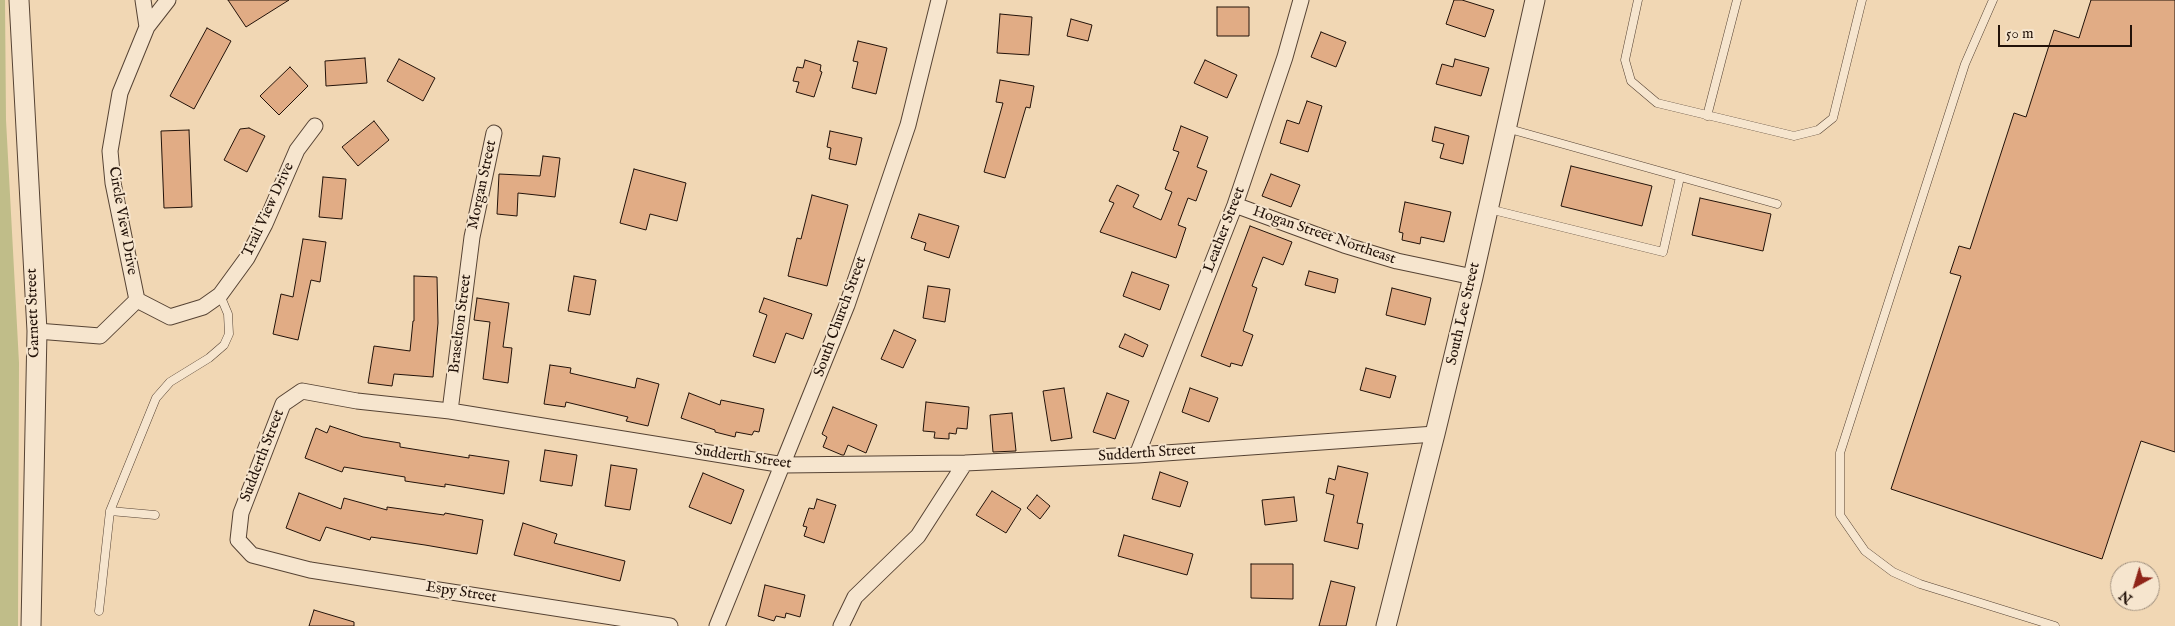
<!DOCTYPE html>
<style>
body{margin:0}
#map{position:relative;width:2175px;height:626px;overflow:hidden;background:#f1d7b4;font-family:"IM FELL English",serif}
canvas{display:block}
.north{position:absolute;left:2110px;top:561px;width:50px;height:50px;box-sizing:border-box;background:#f6e5ce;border:1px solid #a1917f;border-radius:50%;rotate:219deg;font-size:14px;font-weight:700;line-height:20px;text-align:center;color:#221209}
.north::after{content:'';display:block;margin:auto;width:18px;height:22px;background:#8f2418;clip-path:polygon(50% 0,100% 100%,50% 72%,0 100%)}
.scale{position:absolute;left:1998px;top:25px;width:134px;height:22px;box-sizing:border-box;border:2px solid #221209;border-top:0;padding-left:6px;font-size:15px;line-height:18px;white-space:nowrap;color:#221209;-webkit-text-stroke:4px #f6e5ce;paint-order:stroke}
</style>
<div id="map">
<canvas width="2175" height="626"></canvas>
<div class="north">N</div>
<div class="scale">50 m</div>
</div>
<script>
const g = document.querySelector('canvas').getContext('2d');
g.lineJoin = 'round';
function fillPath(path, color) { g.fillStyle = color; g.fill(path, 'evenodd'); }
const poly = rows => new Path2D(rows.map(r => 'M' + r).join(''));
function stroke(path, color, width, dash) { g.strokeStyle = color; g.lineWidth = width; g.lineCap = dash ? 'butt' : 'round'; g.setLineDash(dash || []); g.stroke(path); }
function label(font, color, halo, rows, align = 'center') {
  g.font = font + ' "IM FELL English",serif'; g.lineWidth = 4; g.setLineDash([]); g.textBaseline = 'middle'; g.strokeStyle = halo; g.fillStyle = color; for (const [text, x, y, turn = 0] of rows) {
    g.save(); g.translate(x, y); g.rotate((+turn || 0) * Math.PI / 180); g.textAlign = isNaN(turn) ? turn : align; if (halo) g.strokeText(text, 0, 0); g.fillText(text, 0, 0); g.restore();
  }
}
fillPath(poly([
 [0,0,5,0,6,120,19,363,18,626,0,626]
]), '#c0bd89');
const building = poly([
 [228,0,289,0,246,27,228,0],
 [1454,0,1462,0,1494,10,1485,37,1446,24,1454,0],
 [2091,0,2175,0,2175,452,2141,441,2102,559,1891,489,1961,276,1950,273,1959,246,1970,249,2014,113,2026,117,2054,30,2079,38,2091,0],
 [1217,7,1249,7,1249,36,1217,36,1217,7],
 [1000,14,1032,17,1029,55,997,53,1000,14],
 [1071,19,1092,25,1088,41,1067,36,1071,19],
 [207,28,231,41,194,109,170,96,207,28],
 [1321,32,1346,42,1336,67,1311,57,1321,32],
 [858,41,887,48,876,94,852,88,858,62,853,61,858,41],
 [365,58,367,83,326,86,325,61,365,58],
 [399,59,435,78,423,101,387,81,399,59],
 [1455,59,1489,68,1481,96,1436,84,1442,64,1453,67,1455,59],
 [805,60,821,65,820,71,822,72,814,97,796,92,799,82,793,81,797,67,803,68,805,60],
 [1205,60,1237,75,1227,98,1194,83,1205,60],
 [290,67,308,86,279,115,260,96,290,67],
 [1000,80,1034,86,1030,108,1026,107,1005,178,984,172,1003,103,996,102,1000,80],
 [1307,101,1322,106,1308,152,1280,143,1287,120,1299,124,1307,101],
 [374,121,389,140,358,166,342,147,374,121],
 [1181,126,1208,137,1197,167,1207,171,1196,201,1188,198,1178,225,1186,228,1176,258,1100,232,1114,203,1109,201,1117,185,1139,195,1133,207,1161,220,1172,192,1165,189,1179,152,1173,150,1181,126],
 [1435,127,1469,136,1463,164,1440,158,1444,144,1432,141,1435,127],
 [249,128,265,136,247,172,224,160,240,129,249,128],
 [189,130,192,207,164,208,161,131,189,130],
 [830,131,862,138,856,165,829,159,831,148,827,147,830,131],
 [543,156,560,158,555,197,518,193,517,216,497,214,499,174,540,176,543,156],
 [1571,166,1652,186,1642,226,1561,206,1571,166],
 [634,169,686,183,677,221,650,214,646,230,620,223,634,169],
 [1271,174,1300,185,1291,207,1262,196,1271,174],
 [323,177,346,179,342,219,319,217,323,177],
 [812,195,848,205,827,286,788,276,797,238,801,239,812,195],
 [1700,198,1771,214,1763,251,1692,235,1700,198],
 [1405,202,1451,212,1444,242,1421,237,1420,244,1402,240,1403,233,1399,232,1405,202],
 [919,214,959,226,949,258,924,250,926,243,911,238,919,214],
 [1250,226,1292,242,1283,265,1263,257,1252,286,1257,288,1243,331,1253,335,1242,366,1231,363,1230,367,1201,356,1250,226],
 [303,239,326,242,320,282,311,280,298,340,273,334,281,294,293,297,303,239],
 [1309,271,1338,279,1335,293,1305,285,1309,271],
 [1132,272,1169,285,1160,310,1123,296,1132,272],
 [414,276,437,277,438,323,433,377,394,374,392,386,368,383,374,346,410,351,413,321,414,321,414,276],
 [574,276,596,280,590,315,568,311,574,276],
 [928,286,950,289,945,322,923,318,928,286],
 [1392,288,1431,298,1425,325,1386,315,1392,288],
 [477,298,509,303,503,347,512,348,508,383,483,379,490,322,474,320,477,298],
 [764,298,812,314,803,339,786,333,775,363,753,356,767,315,759,312,764,298],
 [894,330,916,340,903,368,881,359,894,330],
 [1125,334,1148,345,1143,357,1119,347,1125,334],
 [550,365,571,368,570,373,635,388,637,378,659,384,648,426,626,421,628,417,566,402,565,407,544,404,550,365],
 [1366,368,1396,376,1390,398,1360,390,1366,368],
 [1064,388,1072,438,1051,441,1043,391,1064,388],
 [1190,388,1218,398,1209,422,1182,412,1190,388],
 [689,393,720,405,721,400,764,409,759,432,754,431,752,435,736,432,735,437,715,432,715,430,681,418,689,393],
 [1107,393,1129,401,1115,439,1093,432,1107,393],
 [926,402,969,407,967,429,957,428,956,434,949,433,949,439,934,438,935,432,923,431,926,402],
 [833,407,877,425,866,453,848,445,844,455,842,455,823,447,827,437,822,434,833,407],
 [1012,413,1016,451,993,452,990,415,1012,413],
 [330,426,363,437,400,443,400,447,469,458,469,455,509,461,504,494,445,484,445,487,405,481,405,477,344,467,342,472,305,458,316,428,327,433,330,426],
 [545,450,577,455,572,486,540,481,545,450],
 [611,465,637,469,630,510,605,506,611,465],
 [1338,466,1368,473,1357,523,1363,524,1358,549,1324,541,1334,495,1326,493,1329,478,1335,480,1338,466],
 [1160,472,1188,482,1180,507,1152,499,1160,472],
 [703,473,744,490,731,524,689,507,703,473],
 [992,491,1021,509,1006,533,976,515,992,491],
 [299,493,341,509,344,498,387,510,387,507,444,515,445,513,483,520,477,554,425,545,371,537,370,540,326,527,320,541,286,528,299,493],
 [1037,495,1050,506,1040,519,1027,508,1037,495],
 [1294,497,1297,521,1265,525,1262,500,1294,497],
 [817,499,836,505,824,543,804,536,807,527,803,526,809,508,814,509,817,499],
 [523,523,557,534,554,543,625,561,620,581,514,555,523,523],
 [1124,535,1193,554,1187,575,1118,556,1124,535],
 [1251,564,1293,564,1293,599,1251,598,1251,564],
 [1331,581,1355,587,1346,626,1319,626,1331,581],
 [765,585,805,595,800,617,786,613,785,618,776,616,774,621,758,616,765,585],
 [314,610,354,622,354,626,309,626,314,610]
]);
fillPath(building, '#e1ac85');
stroke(building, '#221209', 1);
const service = poly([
 [1638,0,1625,60,1631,81,1657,103,1794,136,1818,130,1833,118,1862,0],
 [1993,0,1965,64,1840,453,1840,515,1865,551,1893,572,1920,584,2055,626],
 [1707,116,1737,0],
 [1506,128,1777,204],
 [1489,209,1663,252,1680,177],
 [110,511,155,515],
 [99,611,110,511,156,398,170,382,209,358,224,345,229,334,228,314,220,295]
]);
const minor = poly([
 [143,0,147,27,168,0],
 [1235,205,1344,245,1397,261,1473,277],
 [137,300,113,183,110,151,120,93,147,27],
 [37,331,100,336,137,300,170,317,203,307,220,295,247,258,265,224,297,150,315,126],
 [450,411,472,237,494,133],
 [1137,455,1235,205,1285,57,1301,0],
 [670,626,310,570,252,555,238,540,241,513,283,404,302,391,357,401,450,411,784,465,965,463,1137,455,1435,434],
 [717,626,847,305,908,125,939,0],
 [841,626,855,597,918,536,965,463]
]);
const tertiary = poly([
 [19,0,37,331,31,626],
 [1386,626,1435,434,1473,277,1535,0]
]);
stroke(service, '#564334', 9);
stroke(minor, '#564334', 17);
stroke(tertiary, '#564334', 21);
stroke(service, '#f6e5ce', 8);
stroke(minor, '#f6e5ce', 15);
stroke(tertiary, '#f6e5ce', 19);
label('15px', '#221209', '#f6e5ce', [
 ["Morgan Street",483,185,-78],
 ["Trail View Drive",269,210,-65],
 ["Circle View Drive",122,221,80],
 ["Leather Street",1225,230,-69],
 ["Hogan Street Northeast",1324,236,19],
 ["Garnett Street",34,313,-92],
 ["South Lee Street",1464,314,-77],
 ["South Church Street",841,317,-70],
 ["Braselton Street",461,324,-83],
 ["Sudderth Street",1147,454,-4],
 ["Sudderth Street",263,456,-69],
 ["Sudderth Street",743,458,8],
 ["Espy Street",461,593,9]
]);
</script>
